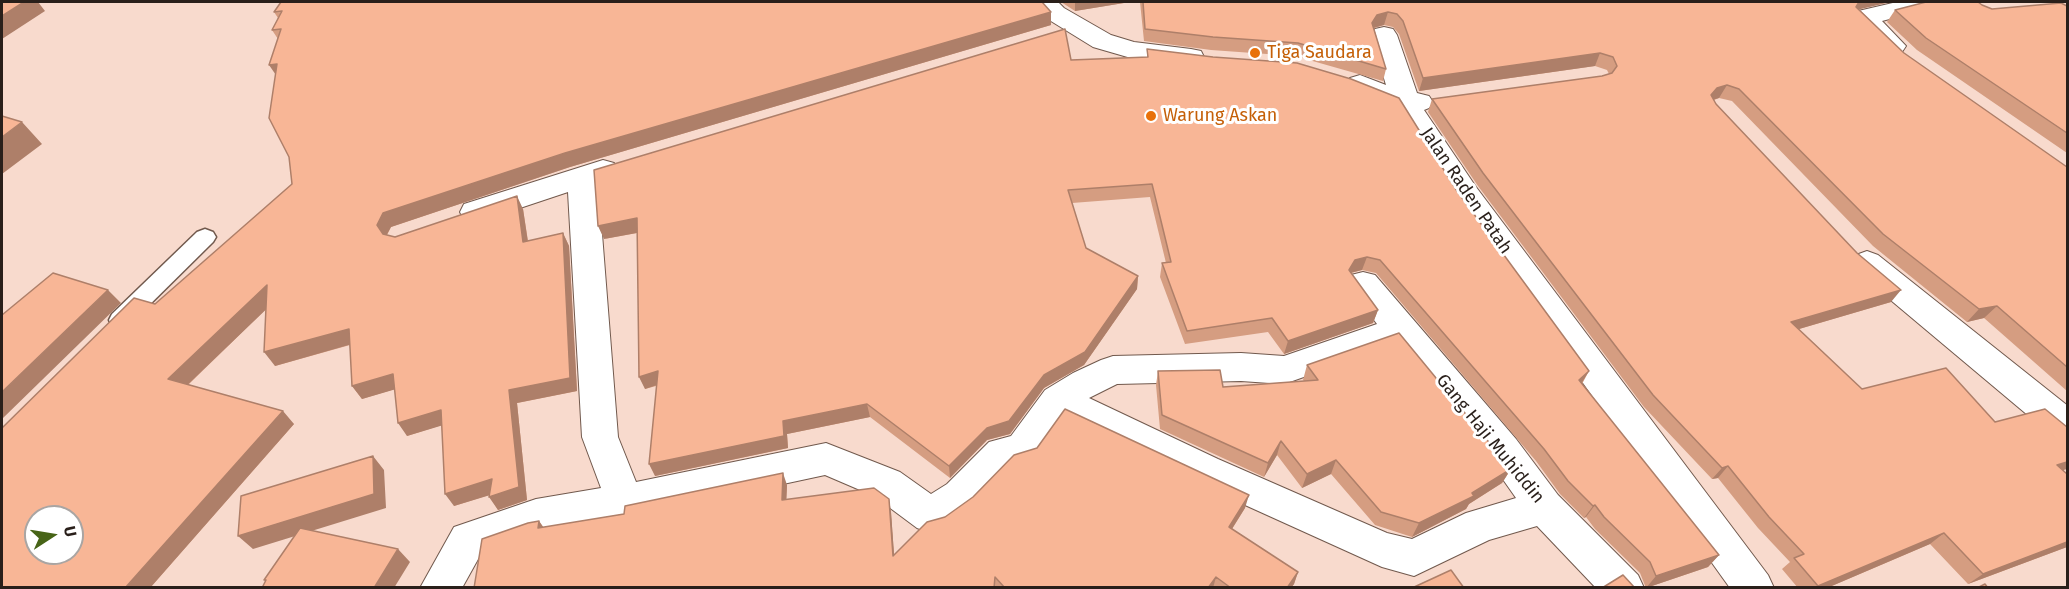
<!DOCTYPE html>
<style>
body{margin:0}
#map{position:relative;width:2069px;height:589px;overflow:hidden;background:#f8dacd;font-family:"Fira Sans",sans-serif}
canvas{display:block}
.frame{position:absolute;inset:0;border:3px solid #291f1a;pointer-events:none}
.north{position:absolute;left:24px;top:505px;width:60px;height:60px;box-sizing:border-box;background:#fff;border:2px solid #a9a5a3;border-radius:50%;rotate:78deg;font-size:16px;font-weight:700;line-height:24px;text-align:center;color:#291f1a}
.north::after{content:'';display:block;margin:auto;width:21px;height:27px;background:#476417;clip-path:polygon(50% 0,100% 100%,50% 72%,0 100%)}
</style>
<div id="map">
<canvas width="2069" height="589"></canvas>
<div class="frame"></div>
<div class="north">U</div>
</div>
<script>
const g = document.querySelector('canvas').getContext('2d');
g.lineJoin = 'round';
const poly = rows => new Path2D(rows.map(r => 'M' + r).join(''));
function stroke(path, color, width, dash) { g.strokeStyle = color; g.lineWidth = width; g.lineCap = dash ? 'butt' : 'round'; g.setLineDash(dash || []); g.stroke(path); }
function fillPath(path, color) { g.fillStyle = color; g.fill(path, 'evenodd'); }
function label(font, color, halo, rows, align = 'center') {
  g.font = font + ' "Fira Sans",sans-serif'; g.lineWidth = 6; g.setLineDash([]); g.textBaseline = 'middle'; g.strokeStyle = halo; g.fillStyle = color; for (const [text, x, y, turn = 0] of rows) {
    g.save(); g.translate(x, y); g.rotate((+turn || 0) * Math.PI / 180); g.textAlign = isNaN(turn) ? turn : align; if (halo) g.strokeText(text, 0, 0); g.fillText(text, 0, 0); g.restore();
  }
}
const service = poly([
 [205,229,213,232,216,237,213,242,128,326,120,329,112,326,109,320,112,314,197,232,205,229]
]);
const minor = poly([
 [1031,2,1058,2,1064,8,1111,35,1134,42,1191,49,1201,51,1204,57,1201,63,1191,65,1131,58,1093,47,1046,18,1031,2],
 [1897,2,1939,2,1935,7,1882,21,1906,46,1902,52,1893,54,1884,52,1850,18,1854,12,1897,2],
 [1384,27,1393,29,1397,35,1417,93,1429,96,1433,102,1429,108,1424,110,1476,187,1768,575,1774,588,1730,588,1454,203,1396,110,1350,90,1346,84,1350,78,1360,75,1386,85,1371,35,1375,29,1384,27],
 [603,160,614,163,618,170,614,177,598,183,618,437,636,482,826,443,900,472,931,494,947,484,989,442,1011,436,1045,390,1073,373,1101,360,1113,356,1241,353,1284,356,1377,324,1347,284,1351,275,1363,272,1375,275,1516,439,1558,495,1638,575,1644,588,1596,588,1537,526,1489,540,1414,576,1382,567,1192,481,1064,419,1035,460,1013,466,973,508,945,528,931,533,917,528,874,496,825,475,625,518,536,533,482,552,462,588,420,588,454,527,536,499,601,488,582,437,568,192,475,223,464,220,460,212,464,204,603,160],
 [1394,345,1490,461,1516,498,1466,513,1412,539,1387,533,1218,459,1089,398,1117,384,1241,381,1284,384,1394,345],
 [1867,251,1878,255,2068,406,2068,442,2055,438,1856,271,1851,263,1856,255,1867,251]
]);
stroke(service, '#71594d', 3);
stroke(minor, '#71594d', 2);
fillPath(service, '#fff');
fillPath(minor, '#fff');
fillPath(poly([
 [1061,2,1130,2,1075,11],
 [1140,2,1890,2,1859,9,1904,53,2067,167,2067,391,1984,318,1967,322,1873,246,1732,101,1719,98,1714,100,1716,104,1891,302,1799,329,1862,389,1995,422,2064,470,2067,547,1968,584,1930,544,1827,588,1798,588,1782,569,1790,562,1758,528,1718,478,1712,479,1644,407,1478,186,1428,112,1432,99,1602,76,1609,74,1607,70,1595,66,1419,91,1399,34,1393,27,1384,25,1374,28,1386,69,1383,81,1295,56,1211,50,1144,41],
 [1982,5,1992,9,2067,6,2067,153,1917,50,1887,22,1895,10],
 [274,12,1051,25,570,167,391,227,387,235,395,237,523,209,528,241,563,233,569,246,577,391,517,403,527,500,498,510,489,495,454,506,442,425,407,436,395,389,362,399,352,386,350,345,275,366,266,309,188,385,294,424,150,588,155,304,292,184,289,157,275,74,278,39,272,30,278,18],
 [1147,49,1457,191,1589,371,1582,384,1719,555,1708,567,1646,588,1640,573,1595,529,1586,517,1584,518,1560,494,1536,461,1376,273,1362,270,1351,273,1378,310,1373,323,1284,354,1268,332,1185,344,1160,277,1162,263,1166,263,1150,197,1072,203,1086,248,1138,276,1137,289,1084,365,1044,388,1010,434,987,440,950,478,870,417,787,434,788,448,655,476,656,386,645,389,637,233,604,239,1071,60,1147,57],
 [1307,365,1511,469,1502,483,1469,504,1466,509,1412,537,1375,525,1331,474,1302,488,1277,455,1264,477,1160,429,1156,385,1158,371,1223,387,1304,381,1303,380],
 [787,485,786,499,891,512,894,554,1245,508,1232,529,1298,572,1294,584,1291,588,474,588,539,521,544,528]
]), '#d59d81');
fillPath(poly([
 [24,2,38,2,45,11,2,39,2,16],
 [1075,2,1130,2,1075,11],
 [1858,2,1890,2,1852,11],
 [1051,12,1051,25,570,167,391,227,385,238,377,225,383,213,565,153],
 [1388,12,1384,25,1373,28,1372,23,1377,15],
 [1600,53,1595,66,1419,91,1423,78],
 [277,64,278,78,269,65],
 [1727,85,1719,98,1709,101,1711,95,1717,88],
 [22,122,42,144,2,174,2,137],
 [517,196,523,209,530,256,523,242],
 [637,218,642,232,604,239,598,226],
 [563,233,569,246,577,391,517,403,527,500,498,510,489,497,509,390],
 [1367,257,1362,270,1350,273,1349,270,1355,260],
 [1138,276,1137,289,1084,365,1044,388,1010,434,987,440,950,478,949,466,987,428,1044,375],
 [267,285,278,298,180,392,168,379],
 [108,290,121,303,2,419,2,392],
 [1901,290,1891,302,1782,334,1791,322],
 [1997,306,1984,318,1967,322,1979,309],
 [1378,310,1373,323,1284,354,1288,341],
 [349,329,359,342,275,366,264,352],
 [658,371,663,383,645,389,639,377],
 [1589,371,1581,384,1579,380],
 [393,374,403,387,362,399,352,386],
 [867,404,870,417,787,434,788,448,655,476,649,464,783,421],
 [441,410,450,423,407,436,398,423],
 [283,411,294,424,150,588,125,588],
 [1281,441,1277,455,1264,477,1268,463],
 [373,456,384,470,386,508,253,549,238,536],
 [1336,460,1331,474,1302,488,1307,474],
 [2067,462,2067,469,2043,476,2057,465],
 [1728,466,1718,478,1712,479,1722,468],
 [1511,469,1502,483,1469,504,1466,509,1412,537,1419,523,1472,493],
 [783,473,787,485,786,512,782,500],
 [492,479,500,492,454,506,445,494],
 [1249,495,1245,508,1225,540,1229,527],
 [889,499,891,512,895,568,893,556],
 [1595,505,1586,517,1584,518,1593,506],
 [539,521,547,533,538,528],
 [1944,533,1930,544,1827,588,1816,588,1818,586],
 [2067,542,2067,547,1968,584,1983,574],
 [398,549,410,562,394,588,374,588],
 [1719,555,1708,567,1646,588,1656,576],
 [1298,572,1294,584,1291,588,1287,588],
 [1216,577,1213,588,1208,588]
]), '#ae7f69');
const building = poly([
 [2,2,24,2,2,16,2,2],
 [281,2,1042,2,1051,12,565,153,383,213,377,225,383,234,395,237,517,196,523,242,563,233,570,378,509,390,519,487,489,497,492,479,445,494,441,410,398,423,393,374,352,386,349,329,264,352,267,285,168,379,283,411,125,588,2,588,2,428,134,298,155,304,292,184,289,157,269,118,277,64,269,65,281,29,272,30,282,11,274,12,281,2],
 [36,517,72,517,72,553,36,553,36,517],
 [1143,2,1859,2,1856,7,1904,53,2067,167,2067,367,1997,306,1979,309,1883,234,1739,89,1727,85,1717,88,1711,95,1716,104,1857,253,1901,290,1791,322,1862,389,1946,368,1995,422,2045,409,2067,427,2067,462,2057,465,2067,474,2067,542,1983,574,1944,533,1818,586,1794,558,1804,554,1769,517,1728,466,1722,468,1653,395,1483,173,1432,99,1602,76,1612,73,1617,66,1613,57,1600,53,1423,78,1403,21,1397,14,1388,12,1377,15,1372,23,1386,69,1298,43,1213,37,1145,29,1143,2],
 [1926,2,1978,2,1982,5,1992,9,2061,3,2067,6,2067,133,1926,38,1895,10,1926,2],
 [1065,29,1071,60,1148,57,1147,49,1213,57,1297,63,1351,79,1399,98,1457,191,1589,371,1579,380,1719,555,1656,576,1650,562,1604,517,1595,505,1593,506,1568,481,1544,449,1380,260,1367,257,1355,260,1349,270,1378,310,1288,341,1272,318,1187,331,1162,263,1171,262,1152,184,1068,190,1086,248,1138,276,1085,352,1044,375,1009,421,987,428,949,466,867,404,783,421,784,436,649,464,658,371,639,377,637,218,598,226,594,170,1065,29],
 [2,116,22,122,2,137,2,116],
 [53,273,108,290,2,392,2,315,53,273],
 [1399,333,1511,469,1472,493,1474,496,1419,523,1381,512,1336,460,1307,474,1281,441,1268,463,1162,415,1158,371,1220,370,1223,387,1318,380,1307,365,1399,333],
 [1065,409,1249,495,1229,527,1298,572,1287,588,1231,588,1216,577,1208,588,1005,588,995,577,994,588,474,588,482,539,528,523,539,521,538,528,624,514,625,506,783,473,782,500,874,488,889,499,893,556,927,522,945,517,973,497,1014,455,1037,448,1065,409],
 [373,456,374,494,238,536,241,496,373,456],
 [300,528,398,549,374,588,262,588,266,580,264,580,300,528],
 [1451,570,1464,588,1412,588,1451,570],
 [1623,575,1635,588,1602,588,1623,575],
 [1985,584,1988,588,1977,588,1985,584]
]);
fillPath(building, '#f8b696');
stroke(building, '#ae7f69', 1.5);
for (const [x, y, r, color] of [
 [1255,53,6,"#e8710a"],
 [1151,116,6,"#e8710a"]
]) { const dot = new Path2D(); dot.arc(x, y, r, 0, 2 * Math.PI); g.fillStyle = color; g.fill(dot); stroke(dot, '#fff', 2); }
label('18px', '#c56008', '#fff', [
 ["Tiga Saudara",1267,53],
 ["Warung Askan",1163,116]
], 'left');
label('18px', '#291f1a', '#fff', [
 ["Jalan Raden Patah",1466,191,56],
 ["Gang Haji Muhiddin",1490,439,51]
]);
</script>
